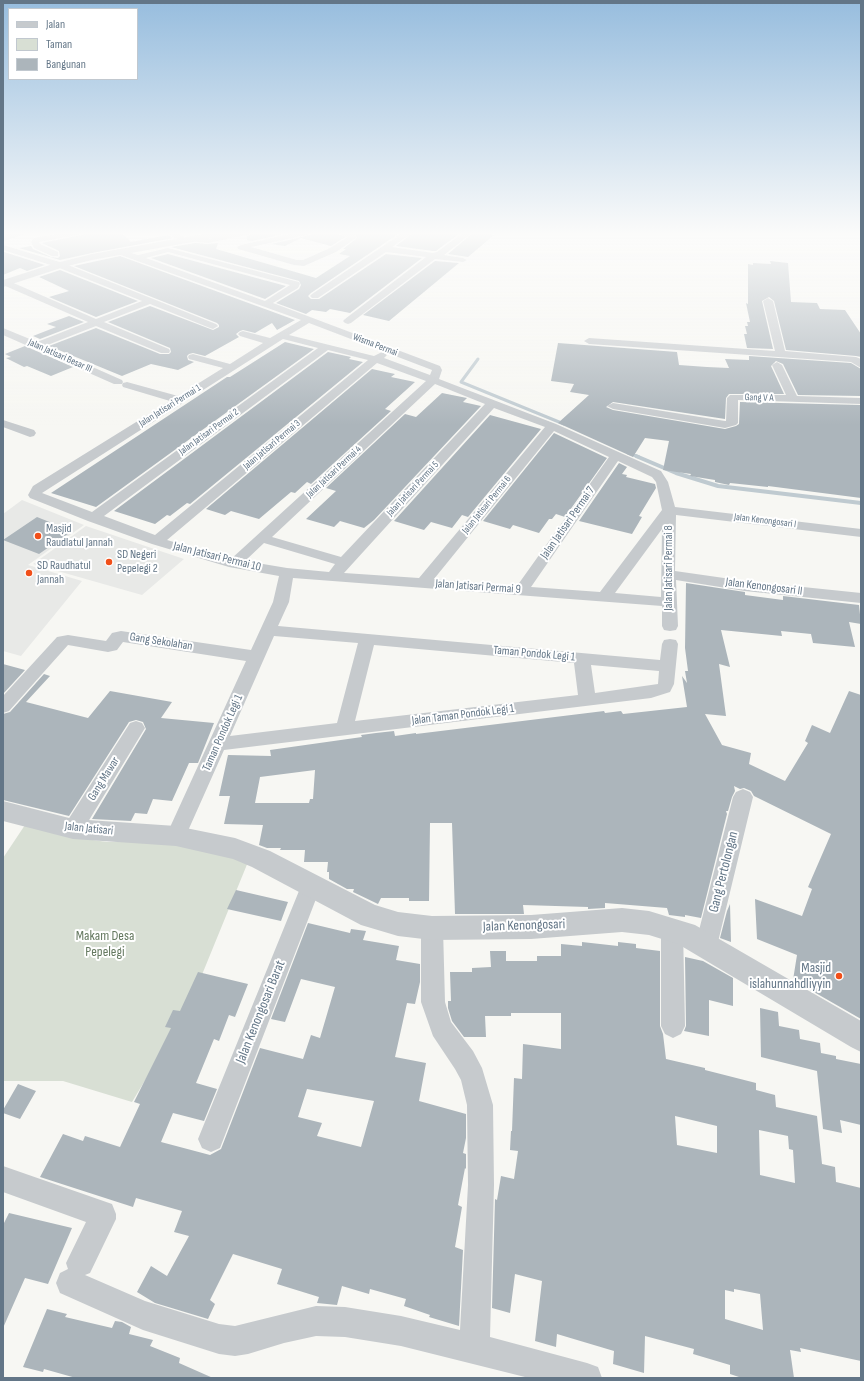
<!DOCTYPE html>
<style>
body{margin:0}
#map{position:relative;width:864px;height:1381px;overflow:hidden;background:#f7f7f3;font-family:"Sofia Sans Condensed",sans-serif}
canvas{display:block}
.frame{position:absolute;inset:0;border:4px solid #637687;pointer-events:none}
.legend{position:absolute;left:8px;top:8px;width:130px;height:72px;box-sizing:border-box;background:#fff;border:1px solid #c1c8cf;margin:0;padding:5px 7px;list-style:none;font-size:12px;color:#637687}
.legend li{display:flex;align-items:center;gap:8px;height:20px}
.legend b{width:20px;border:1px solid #c1c8cf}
</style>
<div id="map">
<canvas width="864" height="1381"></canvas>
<div class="frame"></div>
<ul class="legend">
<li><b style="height:5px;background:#c6cacd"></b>Jalan</li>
<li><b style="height:11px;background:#d8dfd4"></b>Taman</li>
<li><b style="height:11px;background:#acb5bb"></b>Bangunan</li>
</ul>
</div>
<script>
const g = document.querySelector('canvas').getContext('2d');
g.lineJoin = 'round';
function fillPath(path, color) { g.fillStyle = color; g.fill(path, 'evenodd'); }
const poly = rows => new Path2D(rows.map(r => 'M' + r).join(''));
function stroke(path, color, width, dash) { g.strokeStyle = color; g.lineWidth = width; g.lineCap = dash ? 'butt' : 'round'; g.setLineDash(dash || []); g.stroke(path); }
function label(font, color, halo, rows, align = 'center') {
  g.font = font + ' "Sofia Sans Condensed",sans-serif'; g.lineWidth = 4; g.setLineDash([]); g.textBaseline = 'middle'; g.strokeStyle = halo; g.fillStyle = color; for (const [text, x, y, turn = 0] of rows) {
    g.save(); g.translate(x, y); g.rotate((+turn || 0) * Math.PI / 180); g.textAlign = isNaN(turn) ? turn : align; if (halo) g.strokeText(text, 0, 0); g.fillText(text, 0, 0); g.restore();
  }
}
fillPath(poly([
 [22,500,84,525,28,565,82,581,21,656,3,651,3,514],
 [86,526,184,559,142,595,33,564]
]), '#e8e9e7');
fillPath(poly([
 [25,825,64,836,107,842,155,842,199,847,248,862,199,982,156,1062,132,1102,63,1081,3,1081,3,858]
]), '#d8dfd4');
stroke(poly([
 [478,359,461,382,564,424],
 [628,453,639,457]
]), '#bfcad0', 3);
stroke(poly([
 [636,456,676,473,718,486,861,503]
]), '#bfcad0', 4);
fillPath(poly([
 [3,232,26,232,24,235,3,241,3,232]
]), '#bfcad0');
fillPath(poly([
 [87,232,109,232,111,233,121,232,131,242,168,235,173,238,92,253,60,260,19,248,31,246,33,249,51,257,58,258,60,256,59,251,42,243,82,235],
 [256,232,292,232,252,241,247,240,247,236],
 [315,232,333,232,345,237,331,246,301,238,285,246,272,244,310,235],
 [355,232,401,232,311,293,308,296,311,299,319,299,386,254,422,258,350,313,330,309,326,312,312,310,306,314,276,303,299,289,301,285,299,281,171,247,195,243,208,244,218,243,216,249,316,278,350,256,339,254,346,249,343,249,357,238],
 [414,232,461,232,436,251,433,251,396,246],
 [474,232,492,232,489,234,494,235,468,257,448,254],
 [3,252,4,252,45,265,27,271,20,268,3,275],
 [168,254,286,286,265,299,151,258],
 [120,256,295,320,277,330,272,323,255,333,243,330,240,331,236,334,239,337,205,356,193,353,189,354,187,356,188,360,194,362,178,370,151,364,122,376,49,346,96,328,160,354,169,354,171,352,170,348,108,322,150,306,213,330,219,327,219,325,217,323,74,266],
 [435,261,459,263,389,321,363,315],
 [770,261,788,263,791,302,817,303,820,309,845,310,861,334,861,357,856,356,786,350,774,301,769,297,762,301,773,349,747,348,744,334,747,334,745,326,748,326,747,322,750,322,746,303,748,304,748,264,753,265,753,263,771,264],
 [60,270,138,301,96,317,49,297,69,291,39,277],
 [69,316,84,322,40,339,33,336,56,327,47,324],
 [285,342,314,349,96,507,51,493,227,377,230,377],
 [558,343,677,352,679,365,707,367,729,368,725,359,749,360,749,356,851,363,861,369,861,396,798,395,783,364,776,361,771,366,784,394,729,394,726,398,725,419,613,402,606,407,613,410,725,429,736,426,739,424,740,402,861,405,861,498,768,486,768,487,730,483,729,485,715,482,715,480,690,476,691,474,663,470,669,441,645,438,633,457,558,423,589,395,570,392,574,384,551,381],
 [25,346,73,367,51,376,27,366,24,367,6,358,11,357,5,354],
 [328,352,351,357,349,359,363,362,190,504,187,503,170,516,167,515,155,524,114,511],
 [372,369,395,374,391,377,415,382,385,409,391,411,311,484,307,482,295,493,291,492,259,519,231,511,225,515,206,509],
 [442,393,467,398,463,402,481,406,374,520,364,528,340,521,334,527,306,519,336,491,326,488,405,414,416,417],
 [490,415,541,429,468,517,462,515,452,528,431,522,424,530,394,521],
 [554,433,607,458,565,517,556,514,552,519,549,519,539,533,513,525,510,529,483,521],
 [619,463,627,467,622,474,627,475,626,477,655,484,656,488,639,516,642,517,632,534,579,521],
 [37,517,72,531,39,554,3,540],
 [686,583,745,592,745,595,783,600,783,596,859,605,861,624,849,622,855,647,813,643,811,634,781,631,782,636,721,630,730,667,719,664,726,716,705,714,722,745,751,753,749,764,785,781,808,743,805,741,812,725,830,733,849,691,861,695,861,1019,793,980,797,955,757,939,755,899,802,916,812,889,808,887,831,834,754,796,751,791,744,788,740,789,734,786,735,791,732,797,728,811,726,811,727,814,701,918,685,915,685,917,669,915,667,908,605,903,605,908,588,909,588,907,523,905,524,914,455,914,452,823,430,823,429,901,409,901,409,898,381,898,378,904,353,892,354,889,347,889,329,879,329,872,327,872,328,862,304,862,305,850,280,850,281,848,267,848,259,845,263,825,224,824,230,796,219,796,228,755,271,756,270,750,362,737,361,735,376,733,394,731,395,736,416,733,416,734,604,711,605,713,621,711,623,714,687,707,682,676,687,683,685,671,688,671,685,648],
 [315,770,313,799,310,799,309,803,255,803,260,777],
 [3,664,25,670,3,694],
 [44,674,50,676,26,702,88,718,110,691,172,702,161,718,214,723,198,763,189,763,172,801,153,799,147,814,135,813,131,821,92,819,146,729,143,722,136,720,129,722,69,816,3,800,3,714,10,712],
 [236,890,288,902,281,921,227,909],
 [730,904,731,942,720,938,727,911],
 [308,923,350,933,351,929,366,931,363,940,399,946,396,960,420,964,420,982,415,1004,407,1003,395,1057,426,1063,419,1101,466,1114,466,1138,463,1153,466,1154,466,1169,465,1168,458,1205,462,1207,455,1247,463,1250,459,1326,429,1317,430,1315,404,1306,406,1299,370,1289,369,1294,342,1286,337,1305,317,1303,319,1297,277,1284,282,1269,233,1254,210,1300,215,1304,208,1319,155,1303,137,1292,151,1266,167,1276,189,1236,174,1232,182,1211,136,1198,133,1207,40,1177,63,1134,83,1141,85,1136,120,1147,140,1104,134,1102,171,1028,165,1027,173,1010,180,1011,198,972,248,984,235,1017,229,1015,219,1041,214,1039,196,1083,217,1089,204,1121,173,1113,161,1142,210,1155,221,1149,260,1048,303,1059,311,1035,320,1038,335,987,301,979,285,1022,271,1019],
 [307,1089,374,1101,361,1147,317,1136,322,1123,298,1117],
 [582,942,618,946,618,942,636,944,636,948,660,951,660,1026,663,1034,666,1059,705,1068,705,1070,756,1083,756,1090,775,1095,776,1107,817,1116,822,1164,835,1167,836,1182,861,1188,861,1361,800,1348,801,1352,790,1350,794,1378,742,1378,730,1374,730,1365,693,1354,694,1349,645,1336,644,1373,613,1364,614,1351,557,1334,556,1347,535,1341,542,1281,515,1274,510,1313,492,1308,495,1199,497,1200,501,1176,514,1179,518,1151,510,1150,511,1131,512,1131,514,1078,522,1079,523,1044,561,1049,561,1013,511,1013,511,1016,485,1016,486,1037,464,1037,452,1021,448,1008,448,1001,451,1001,450,972,472,972,472,968,491,967,490,951,506,951,506,961,537,961,537,956,561,956,561,944,582,946],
 [675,1116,717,1126,717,1153,677,1145],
 [759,1130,788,1136,789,1149,793,1150,795,1183,760,1175],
 [734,1289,760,1294,763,1330,725,1319,725,1290,734,1292],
 [685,957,703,961,733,978,733,1006,709,1000,709,1036,684,1031,686,1026],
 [760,1008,778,1012,779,1026,799,1030,800,1039,820,1043,821,1053,836,1056,836,1059,861,1064,861,1125,840,1120,842,1133,823,1129,817,1071,761,1057],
 [18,1084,36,1091,20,1119,3,1113,3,1110],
 [9,1213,72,1228,48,1284,25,1278,3,1328,3,1225],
 [47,1309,67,1314,65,1317,112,1328,115,1321,122,1322,131,1327,129,1334,153,1340,150,1346,180,1358,179,1363,213,1378,76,1378,44,1369,43,1372,23,1367]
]), '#acb5bb');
fillPath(poly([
 [69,232,86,232,82,234,39,242,40,244,58,252,58,256,52,256,34,248,31,242,34,238,69,232],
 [167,232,176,232,188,240,192,238,208,239,240,232,255,232,251,234,208,243,189,241,185,243,182,243,167,232],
 [299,232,314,232,310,234,251,247,297,260,303,260,330,248,348,237,334,232,354,233,356,238,336,252,304,266,294,265,238,249,237,247,241,245,299,232],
 [404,232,413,232,392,247,433,253,437,252,464,232,473,232,444,255,463,258,467,260,463,262,435,259,351,323,348,324,345,323,343,321,345,319,426,257,386,252,318,298,312,298,310,296,312,294,404,232],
 [3,245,63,263,216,324,218,326,213,329,210,328,150,304,104,322,169,349,170,351,169,353,161,353,96,326,45,346,122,380,123,382,122,384,114,384,3,335,3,328,37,342,88,322,3,285,3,281,9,281,96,319,142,301,57,267,3,250,3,245],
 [168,248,299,282,300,284,298,288,273,303,440,366,442,370,439,379,556,424,661,471,668,482,675,507,861,529,861,537,676,515,675,571,745,581,861,593,861,603,745,591,676,580,678,626,676,630,670,631,664,630,662,626,662,606,293,578,289,602,278,626,660,660,662,644,664,640,670,639,676,640,678,644,674,684,670,692,651,698,224,750,183,842,176,844,169,842,166,836,246,661,123,642,117,650,108,652,68,645,9,711,3,713,3,696,57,637,68,635,106,641,112,633,121,631,251,650,273,602,279,576,229,567,152,544,88,521,30,498,28,495,33,486,170,401,123,387,122,385,123,383,127,382,178,396,223,368,189,359,188,357,189,355,193,354,230,364,263,343,240,336,238,334,240,332,243,331,270,338,301,320,118,254,117,252,121,250,138,255,168,248],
 [168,252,290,285,265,301,146,258,168,252],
 [309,323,432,370,430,375,384,358,387,355,382,352,374,356,289,335,309,323],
 [283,339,318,348,92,512,42,493,283,339],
 [328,350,368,360,155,535,104,516,328,350],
 [377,363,426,381,231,559,167,540,377,363],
 [435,384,485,404,341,557,272,537,435,384],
 [494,408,545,427,419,578,344,573,494,408],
 [554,431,609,457,517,586,434,579,554,431],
 [618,461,652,477,656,482,662,510,600,592,531,587,618,461],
 [662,529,661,597,615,593,662,529],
 [264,543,335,564,329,572,287,568,245,561,264,543],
 [274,636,358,643,337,723,230,736,274,636],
 [374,645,574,663,578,695,355,721,374,645],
 [591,665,659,671,658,684,595,693,591,665],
 [768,298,773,301,785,351,856,357,861,359,861,368,851,362,589,344,584,341,589,338,775,351,763,301,768,298],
 [777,362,782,365,797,396,861,398,861,404,738,400,738,423,736,425,725,428,613,409,607,406,613,403,725,421,726,421,727,398,730,395,786,395,772,365,777,362],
 [3,420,34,430,36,433,34,436,30,437,3,427,3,420],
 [136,721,142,723,145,728,80,835,73,837,66,835,63,829,66,823,130,723,136,721],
 [743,789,750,792,753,797,717,946,714,953,706,956,698,953,695,946,733,797,736,792,743,789],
 [311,877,318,879,321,886,220,1148,211,1152,202,1148,198,1139,301,886,304,879,311,877],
 [432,918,440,921,443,928,445,1002,451,1022,473,1051,482,1068,493,1105,494,1185,490,1337,587,1363,598,1367,602,1378,529,1378,401,1346,345,1337,316,1336,284,1343,248,1354,235,1356,219,1354,143,1330,60,1293,56,1283,60,1273,68,1269,66,1263,86,1222,3,1192,3,1166,112,1204,116,1214,116,1219,90,1273,85,1275,145,1301,219,1324,235,1326,316,1306,345,1307,401,1316,460,1330,468,1185,467,1105,461,1080,455,1069,433,1036,421,1002,421,928,424,921,432,918],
 [672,919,680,922,683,929,685,1026,681,1034,673,1038,665,1034,661,1026,661,929,664,922,672,919]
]), '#c6cacd');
fillPath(poly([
 [215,232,236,232,231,235,92,260,64,267,3,287,3,280,56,263,92,254,215,232],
 [3,801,73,819,176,826,235,838,270,851,375,905,398,912,432,916,531,915,622,908,649,911,695,925,861,1021,861,1052,851,1047,678,944,649,935,622,932,531,939,432,940,398,936,361,925,252,867,233,859,176,846,73,839,3,821,3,801]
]), '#c6cacd');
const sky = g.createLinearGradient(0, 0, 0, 425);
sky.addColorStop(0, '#97bdde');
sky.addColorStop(0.55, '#fbfbfa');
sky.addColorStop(1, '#fbfbfa00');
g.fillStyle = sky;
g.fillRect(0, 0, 864, 425);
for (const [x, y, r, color] of [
 [38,536,4,"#f14f19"],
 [109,562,4,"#f14f19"],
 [29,573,4,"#f14f19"],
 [839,976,4,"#f14f19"]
]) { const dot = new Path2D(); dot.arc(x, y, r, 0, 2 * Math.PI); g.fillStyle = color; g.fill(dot); stroke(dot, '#fff', 1.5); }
label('10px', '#637687', '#fff', [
 ["Wisma Permai",375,345,21],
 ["Jalan Jatisari Besar III",60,356,24],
 ["Gang V A",759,398,2],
 ["Jalan Jatisari Permai 1",170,406,-32],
 ["Jalan Jatisari Permai 2",209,432,-36],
 ["Jalan Jatisari Permai 3",272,445,-40],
 ["Jalan Jatisari Permai 4",334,472,-43],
 ["Jalan Jatisari Permai 5",413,489,-47],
 ["Jalan Jatisari Permai 6",487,505,-51],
 ["Jalan Kenongosari I",765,521,7]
]);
label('12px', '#637687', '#fff', [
 ["Jalan Jatisari Permai 7",568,523,-55],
 ["Jalan Jatisari Permai 10",217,557,14],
 ["Jalan Jatisari Permai 8",669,568,-90],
 ["Jalan Jatisari Permai 9",478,587,4],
 ["Jalan Kenongosari II",764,587,7],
 ["Gang Sekolahan",161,642,9],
 ["Taman Pondok Legi 1",534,654,5],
 ["Jalan Taman Pondok Legi 1",463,715,-7],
 ["Taman Pondok Legi 1",223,733,-66],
 ["Gang Mawar",104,779,-58],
 ["Jalan Jatisari",89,829,6]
]);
label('12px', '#637687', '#fff', [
 ["Masjid",46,529],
 ["Raudlatul Jannah",46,543],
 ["SD Negeri",117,555],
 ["Pepelegi 2",117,569],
 ["SD Raudhatul",37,566],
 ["Jannah",37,580]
], 'left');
label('14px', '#637687', '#fff', [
 ["Gang Pertolongan",724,872,-76],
 ["Jalan Kenongosari",524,926,-2],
 ["Jalan Kenongosari Barat",261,1012,-68]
]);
label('14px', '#64785f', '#fff', [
 ["Makam Desa",105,936],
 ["Pepelegi",105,952]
]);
label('14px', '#637687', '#fff', [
 ["Masjid",831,968],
 ["islahunnahdliyyin",831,984]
], 'right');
</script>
